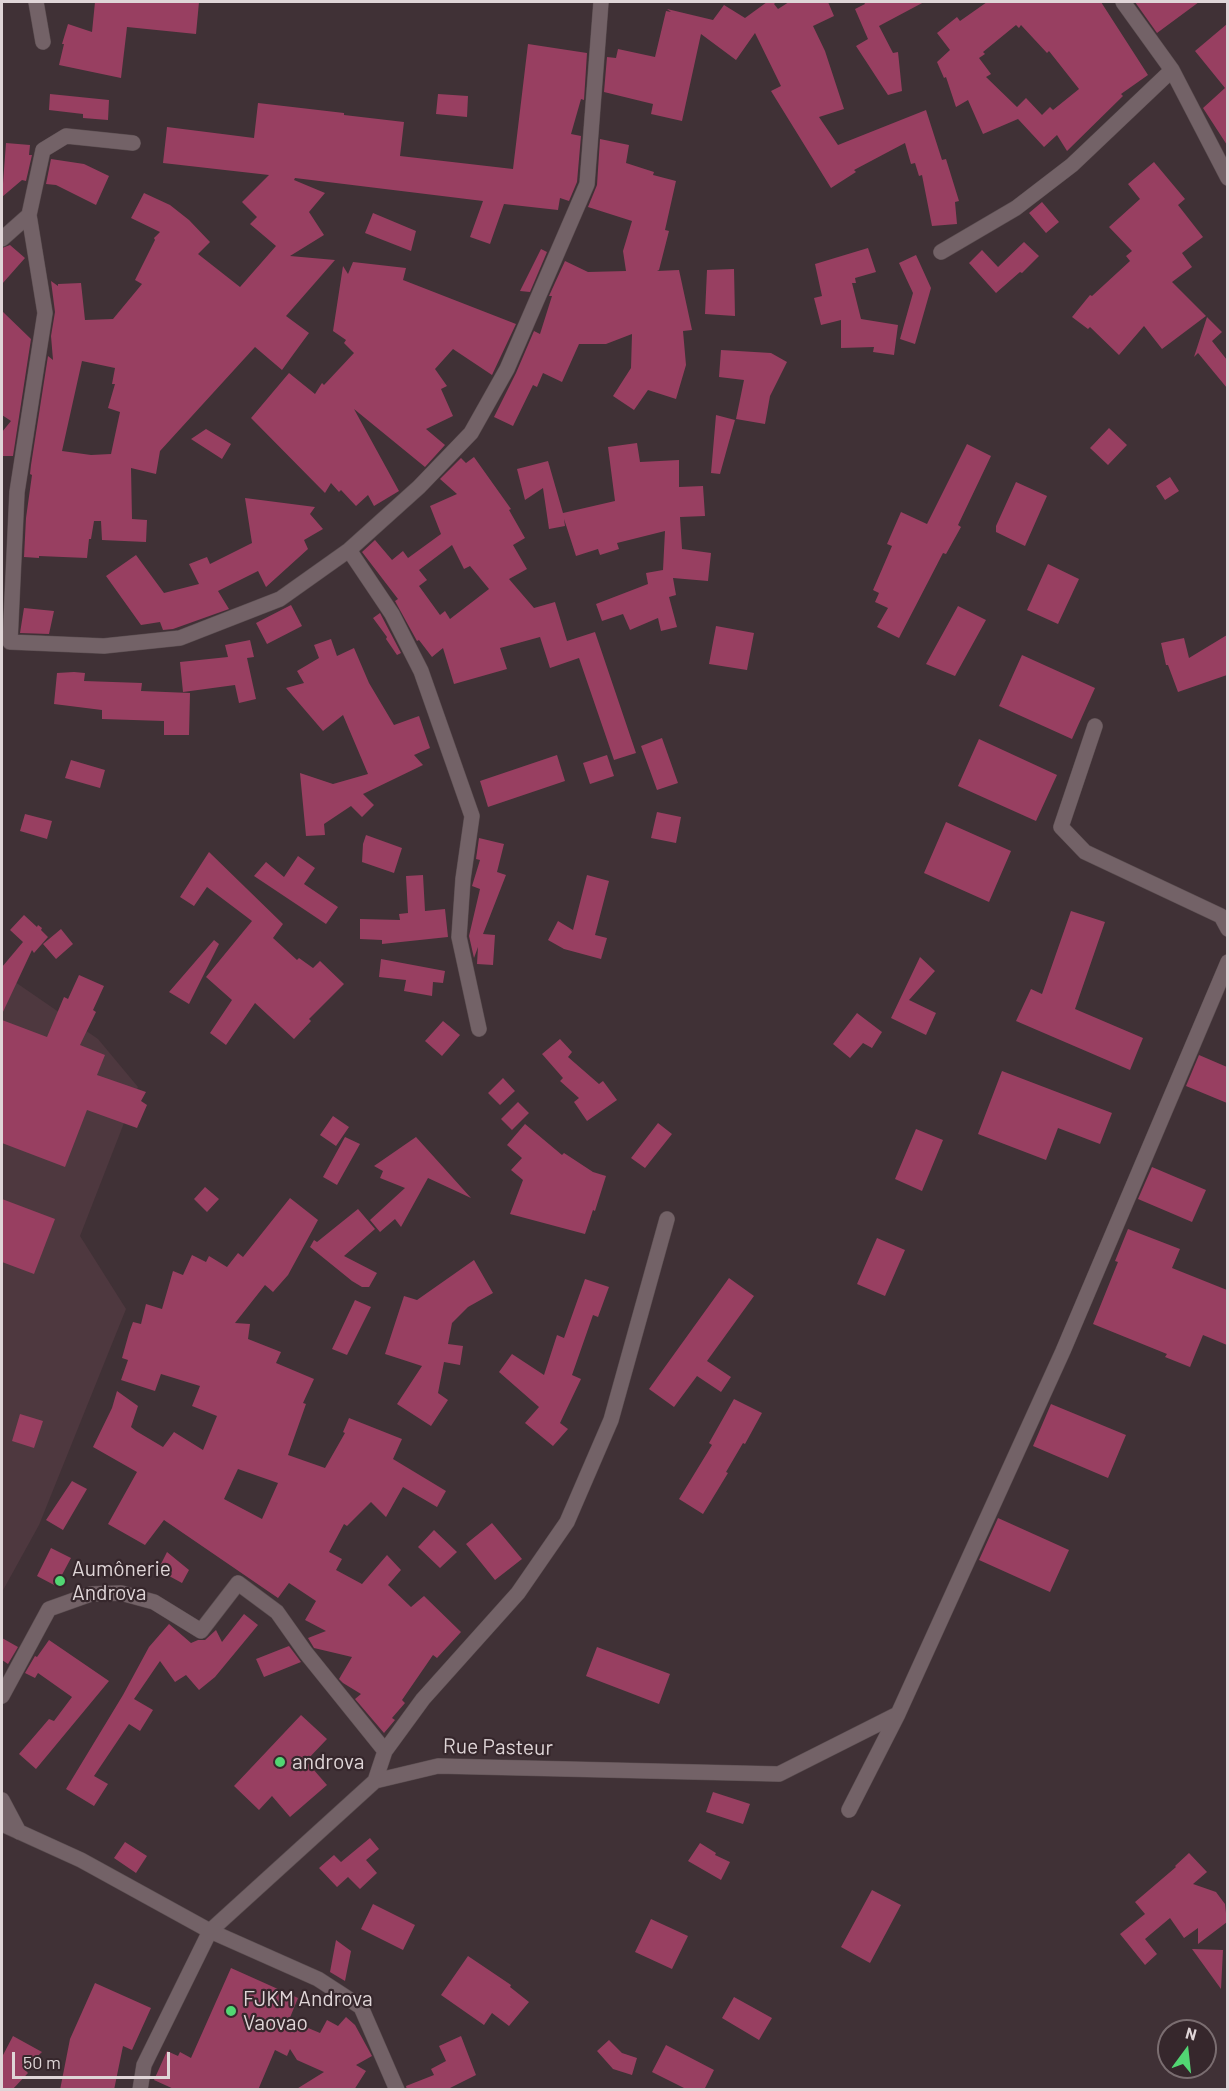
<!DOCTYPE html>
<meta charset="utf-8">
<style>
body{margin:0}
#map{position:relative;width:1229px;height:2091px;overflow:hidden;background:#403136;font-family:Barlow,sans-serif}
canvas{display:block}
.frame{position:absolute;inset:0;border:3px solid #dfd5d7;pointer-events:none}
.north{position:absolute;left:1157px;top:2019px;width:60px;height:60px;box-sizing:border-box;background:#36272c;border:2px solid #7a6d70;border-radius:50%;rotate:15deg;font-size:16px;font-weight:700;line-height:24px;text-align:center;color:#dfd5d7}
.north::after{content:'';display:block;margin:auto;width:21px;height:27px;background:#52d673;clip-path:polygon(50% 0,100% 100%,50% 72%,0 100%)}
.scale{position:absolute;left:12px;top:2052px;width:158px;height:27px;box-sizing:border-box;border:3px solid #dfd5d7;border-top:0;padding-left:8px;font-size:18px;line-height:21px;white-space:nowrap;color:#dfd5d7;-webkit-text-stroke:4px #36272c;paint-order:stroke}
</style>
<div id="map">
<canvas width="1229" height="2091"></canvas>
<div class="frame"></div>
<div class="north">N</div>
<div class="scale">50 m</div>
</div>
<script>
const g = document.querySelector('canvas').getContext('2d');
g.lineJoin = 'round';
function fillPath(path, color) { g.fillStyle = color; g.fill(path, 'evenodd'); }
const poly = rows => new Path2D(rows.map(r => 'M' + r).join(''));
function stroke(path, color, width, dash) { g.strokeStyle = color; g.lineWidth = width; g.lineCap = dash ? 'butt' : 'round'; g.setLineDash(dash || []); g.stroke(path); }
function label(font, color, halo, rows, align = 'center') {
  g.font = font + ' Barlow,sans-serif'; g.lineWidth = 4.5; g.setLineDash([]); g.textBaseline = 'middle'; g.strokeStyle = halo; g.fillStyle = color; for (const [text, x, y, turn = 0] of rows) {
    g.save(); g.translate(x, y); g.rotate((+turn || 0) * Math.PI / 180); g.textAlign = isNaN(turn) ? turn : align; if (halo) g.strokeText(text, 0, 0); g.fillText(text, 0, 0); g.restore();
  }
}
fillPath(poly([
 [2,973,98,1039,138,1087,80,1236,126,1309,39,1525,2,1592]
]), '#4e383f');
fillPath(poly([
 [95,2,199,2,196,34,127,27,121,78,59,65,64,44,62,44,68,24,92,32],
 [767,2,776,2,774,4,778,9,789,2,828,2,834,16,813,26,825,51,844,109,819,117,838,145,926,110,942,160,946,159,959,201,955,202,957,224,932,226,922,175,919,176,915,163,911,164,905,143,854,170,856,172,831,188,771,91,781,86,755,33,736,60,701,34,682,121,651,114,653,104,604,92,607,57,616,58,618,49,655,57,666,11,671,12,667,9,713,20,724,5,745,18],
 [864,2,924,2,879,26,893,53,898,52,902,91,888,95,856,46,868,39,855,9,865,4],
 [987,2,1101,2,1148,75,1121,94,1123,96,1067,151,1057,135,1044,147,1018,119,983,134,968,100,956,107,946,77,944,78,937,62,950,50,937,33,957,17,960,21],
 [1016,25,1019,28,1021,25,1047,53,1049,51,1079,89,1053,110,1050,107,1042,115,1026,98,1017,107,986,77,991,74,979,58,985,54,983,52],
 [1135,2,1199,2,1157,33],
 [1227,24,1227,145,1203,108,1225,88,1195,51],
 [528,44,587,53,584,100,581,99,571,134,581,136,577,182,569,201,560,198,558,210,504,204,490,244,470,237,483,201,295,178,294,180,325,193,309,212,324,235,290,256,335,260,286,316,309,333,295,352,282,370,255,347,160,451,156,474,131,468,132,519,147,520,146,542,102,540,101,521,94,521,91,539,89,539,87,558,39,556,39,558,24,557,26,518,32,475,30,474,31,465,48,356,53,360,51,336,55,312,51,281,58,286,58,284,81,283,85,320,113,319,142,284,135,280,155,240,154,238,160,232,131,218,144,193,170,205,189,220,210,242,198,254,240,287,276,246,250,224,257,217,242,202,269,175,163,163,167,127,254,138,258,103,344,113,344,115,404,122,400,156,513,169],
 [82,361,115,368,112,384,115,384,108,408,120,412,111,454,91,455,62,451],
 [50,94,109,100,108,120,83,118,83,114,49,110],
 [438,94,468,96,467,117,436,114],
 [600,139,629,145,626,163,654,172,653,175,676,181,665,230,669,231,659,270,657,271,679,270,692,330,683,331,686,365,676,399,648,390,634,410,613,396,631,368,632,334,606,344,579,344,562,382,543,373,537,387,533,385,513,426,494,417,516,373,534,331,540,334,552,296,549,296,565,261,588,272,626,271,623,251,632,221,588,207,597,185],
 [6,143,30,145,29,155,32,155,26,181,22,180,2,197],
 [51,159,84,164,109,176,96,205,56,185,46,184],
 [1154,162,1185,199,1178,205,1203,237,1182,253,1192,267,1172,282,1206,316,1162,349,1144,326,1119,355,1090,327,1088,329,1072,317,1090,295,1092,296,1130,261,1126,256,1132,251,1109,227,1140,199,1128,184],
 [1042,202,1059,222,1046,233,1029,213],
 [373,213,416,231,411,251,365,233],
 [1024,242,1039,256,1022,273,1020,272,996,293,969,263,982,250,998,267],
 [10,245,25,258,2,284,2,248],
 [868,248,876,272,855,278,856,283,852,283,861,319,898,325,894,355,873,352,874,347,841,348,841,320,821,325,814,298,822,296,815,264],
 [541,249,547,252,530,292,520,291],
 [916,255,931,288,915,344,900,339,913,293,899,263],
 [353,262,406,268,403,280,516,324,492,375,453,349,435,369,447,386,441,389,453,416,426,429,445,445,425,467,354,409,399,491,374,506,368,495,356,506,341,490,339,492,331,483,325,493,251,418,289,373,315,394,322,383,324,385,354,353,344,343,346,340,333,331,343,266,348,274],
 [734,269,735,316,705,314,707,270],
 [2,311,31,339,13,456,2,456,2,432,11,421,2,415],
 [1207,317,1222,332,1212,341,1227,360,1227,388,1198,353,1194,357],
 [721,350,771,353,787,362,770,396,765,424,736,419,744,380,719,377],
 [716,415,735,420,720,474,711,473],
 [1109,428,1127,445,1108,465,1090,448],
 [206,429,231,444,222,459,191,439],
 [637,443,640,462,679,460,679,487,703,486,705,516,680,517,682,549,711,553,708,581,673,578,676,595,669,597,677,627,661,631,658,618,630,630,623,614,602,621,596,604,648,584,646,573,663,570,665,531,617,543,619,549,600,555,598,549,576,556,564,519,565,526,549,529,543,488,525,500,517,469,548,461,563,513,615,501,608,447],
 [967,444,991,456,958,525,961,527,946,554,943,553,899,638,877,627,888,608,875,602,879,593,873,590,892,546,887,544,901,512,927,524],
 [474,457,511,509,509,510,525,538,513,545,527,569,509,579,534,608,555,602,567,641,595,632,636,753,614,760,579,658,550,668,540,637,500,648,507,669,454,684,443,648,432,657,419,640,417,641,395,601,398,599,362,552,375,540,392,560,403,551,408,558,441,534,430,506,457,494,440,479,461,458,466,463],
 [452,545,464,569,470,566,489,589,450,619,445,611,440,615,419,586,427,580,419,570],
 [1170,477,1179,491,1165,500,1156,486],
 [1016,482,1047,496,1025,546,996,532,996,526],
 [245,498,315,507,310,514,323,529,304,540,308,549,266,587,258,571,218,591,229,609,173,629,163,630,160,622,141,625,106,576,136,555,164,593,199,584,189,564,207,557,210,564,252,543],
 [1048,564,1079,579,1058,624,1027,610],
 [291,605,302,626,267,644,256,623],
 [958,606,986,620,955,676,926,664],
 [24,608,54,611,49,634,20,633],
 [380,613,401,653,397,655,386,639,387,637,373,618],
 [716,626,754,633,747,670,709,664],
 [1227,635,1227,675,1178,692,1168,665,1166,665,1161,643,1184,638,1189,658],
 [331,639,337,656,354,648,369,683,394,725,419,716,430,748,414,755,423,765,363,794,374,805,362,817,351,806,324,824,325,835,306,836,300,773,333,784,368,774,343,715,323,731,286,688,304,683,297,671,319,658,314,645],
 [250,640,254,657,247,658,256,699,239,703,235,685,183,692,180,662,228,657,225,645],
 [1022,655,1095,688,1072,739,999,706],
 [74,672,85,673,84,681,142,683,141,691,190,693,189,735,164,735,164,721,102,719,102,710,54,704,57,673],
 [662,738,678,783,657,790,641,746],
 [979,739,1057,775,1036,821,958,786],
 [557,755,565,781,488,807,480,781],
 [607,755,614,776,590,784,583,763],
 [71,760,105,770,100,788,65,778],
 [657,812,681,817,676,843,651,838],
 [25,814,52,821,47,839,20,831],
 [946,822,1011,851,989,902,924,873],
 [366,835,402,848,394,873,362,862,363,844],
 [479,838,504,844,497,872,506,875,483,934,495,935,493,965,477,964,478,947,474,958,469,936,480,889,472,886,480,860,476,859],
 [209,852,283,924,273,938,297,960,299,958,313,968,320,961,344,984,309,1019,311,1021,294,1039,255,1003,226,1045,210,1033,232,1000,206,977,252,921,207,887,194,906,180,897],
 [298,856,315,868,304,884,338,907,326,924,254,876,266,862,284,877],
 [423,875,425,911,445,909,448,937,382,944,382,940,360,939,360,919,400,920,399,914,408,913,406,876],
 [587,875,609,881,595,935,607,938,601,959,564,949,548,940,558,921,573,930],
 [1071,911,1105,922,1075,1009,1143,1038,1130,1070,1016,1021,1031,989,1042,994],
 [24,915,37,927,38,925,42,928,41,930,48,937,34,953,32,950,2,1014,2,967,23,942,10,930],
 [61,929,73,944,56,959,43,944],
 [214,940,219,944,189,1004,169,992],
 [920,957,935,971,909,1000,936,1013,926,1035,891,1018],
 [381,959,445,971,443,983,433,982,432,996,404,991,406,980,379,977],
 [79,975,104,986,93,1010,96,1012,80,1045,105,1055,97,1075,146,1092,141,1101,147,1105,137,1128,87,1110,65,1167,2,1143,2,1020,47,1037,64,997,68,999],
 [857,1013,882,1032,872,1048,863,1043,850,1058,833,1044],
 [443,1021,460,1035,442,1056,425,1041],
 [560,1039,572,1052,568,1057,599,1084,603,1081,617,1100,587,1121,574,1102,579,1098,560,1081,563,1078,542,1054],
 [1199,1055,1227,1067,1227,1103,1186,1086],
 [1002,1071,1112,1113,1100,1144,1058,1128,1046,1160,978,1134],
 [503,1078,515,1091,500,1105,488,1093],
 [518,1102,529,1113,512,1130,501,1119],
 [333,1116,349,1127,336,1146,320,1135],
 [658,1123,672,1134,645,1168,631,1158],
 [525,1124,562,1155,564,1153,593,1172,606,1176,595,1211,593,1210,585,1234,510,1214,523,1180,511,1170,522,1158,507,1145],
 [916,1129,943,1140,922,1191,895,1179],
 [345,1137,360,1144,337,1185,323,1177],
 [416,1137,471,1198,428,1178,401,1227,395,1219,380,1232,370,1220,405,1188,380,1178,383,1171,374,1166],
 [1152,1167,1206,1190,1192,1222,1138,1199],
 [205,1187,219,1199,207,1212,194,1199],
 [290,1198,318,1220,288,1275,273,1292,265,1285,235,1323,250,1324,248,1339,281,1352,276,1363,314,1379,303,1403,306,1404,288,1455,325,1468,345,1433,343,1432,349,1418,402,1439,393,1459,446,1491,437,1507,403,1487,386,1517,371,1502,347,1526,344,1524,329,1552,342,1559,336,1570,362,1584,387,1555,401,1570,388,1585,411,1607,424,1596,461,1632,437,1658,433,1655,402,1700,405,1703,392,1718,395,1720,384,1733,355,1699,361,1694,343,1683,339,1679,352,1657,314,1648,308,1638,326,1631,305,1620,316,1601,289,1583,278,1598,164,1520,145,1545,108,1524,137,1472,93,1447,112,1408,117,1391,138,1406,131,1427,136,1431,163,1447,174,1432,203,1450,217,1416,192,1406,200,1386,161,1374,155,1391,121,1380,128,1360,122,1358,129,1333,133,1322,141,1324,146,1304,162,1309,173,1271,183,1275,192,1255,206,1262,209,1256,227,1267,238,1253,243,1257],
 [238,1469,278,1483,262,1519,224,1499],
 [2,1199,55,1219,34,1274,2,1262],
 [358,1209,375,1229,344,1256,377,1273,369,1287,362,1287,352,1281,310,1247,314,1240,317,1242],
 [1128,1229,1180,1249,1172,1268,1227,1290,1227,1345,1203,1335,1190,1367,1165,1357,1167,1354,1093,1324,1118,1262,1115,1261],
 [877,1238,905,1250,885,1296,857,1284],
 [474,1260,493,1293,468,1307,452,1323,448,1344,463,1346,460,1365,444,1362,438,1393,448,1400,431,1426,397,1404,422,1366,385,1354,404,1296,417,1300],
 [729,1278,754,1296,707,1361,731,1377,721,1392,697,1376,674,1407,649,1389],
 [585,1279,609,1287,598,1317,593,1315,572,1375,581,1379,560,1423,568,1429,553,1446,525,1423,539,1407,499,1372,512,1354,544,1375,557,1335,564,1338],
 [355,1300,371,1307,347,1355,332,1349],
 [734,1399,762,1413,745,1444,743,1443,726,1472,728,1473,703,1514,679,1499,712,1445,709,1443],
 [1051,1404,1126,1435,1108,1478,1033,1446],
 [20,1414,43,1421,34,1448,12,1441],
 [72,1481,87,1489,63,1530,46,1520],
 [998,1518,1069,1550,1050,1592,979,1560],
 [492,1523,522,1559,495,1580,466,1544],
 [434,1530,457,1552,440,1568,418,1547],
 [51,1548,71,1558,56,1586,37,1576],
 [167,1552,189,1570,182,1583,158,1570],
 [244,1614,258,1625,215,1677,199,1690,186,1675,175,1682,160,1661,134,1699,153,1710,140,1731,129,1724,94,1776,108,1784,94,1806,66,1789,123,1695,149,1647,169,1624,191,1643,198,1640,205,1640,216,1630,222,1642],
 [2,1638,18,1647,8,1664,2,1660],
 [49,1640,109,1681,36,1769,19,1754,49,1719,54,1721,72,1697,38,1673,35,1678,25,1673,35,1656,37,1657],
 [289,1646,301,1662,264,1677,256,1659],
 [597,1647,670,1674,659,1704,586,1676],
 [301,1715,327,1739,306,1761,327,1785,290,1817,272,1796,259,1810,234,1786],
 [713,1792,750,1804,743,1824,706,1812],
 [370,1838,379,1849,366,1860,377,1873,360,1889,348,1877,337,1887,319,1868,334,1855,341,1862],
 [125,1842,147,1856,136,1873,114,1858],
 [700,1843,716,1853,715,1855,730,1862,721,1880,688,1861],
 [1189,1853,1207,1872,1193,1884,1216,1892,1225,1904,1227,1922,1198,1944,1198,1928,1184,1938,1170,1918,1145,1939,1157,1954,1145,1965,1120,1934,1145,1914,1135,1902,1176,1867,1175,1866],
 [872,1890,901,1905,870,1963,841,1947],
 [373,1904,415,1925,403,1950,361,1929],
 [651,1919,688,1936,672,1969,635,1952],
 [336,1940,351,1951,345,1981,330,1972],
 [1192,1949,1223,1950,1221,1989],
 [468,1956,511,1985,510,1987,529,2002,509,2026,492,2013,484,2025,441,1995],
 [231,1968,298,1998,289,2020,320,2033,327,2020,338,2026,346,2017,355,2025,372,2056,356,2065,366,2071,354,2090,295,2090,324,2072,297,2060,290,2049,287,2056,275,2050,258,2090,176,2090,154,2080,167,2051,178,2056,180,2052,191,2058],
 [95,1983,151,2008,132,2050,123,2046,114,2090,60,2090,70,2039],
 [734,1997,772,2018,759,2040,722,2018],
 [13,2036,42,2052,24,2069,28,2073,12,2090,2,2090,2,2057],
 [461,2036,476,2075,446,2090,407,2090,406,2086,434,2075,431,2069,446,2061,439,2046],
 [609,2040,622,2053,637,2058,632,2075,613,2069,597,2051],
 [666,2045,714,2070,704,2090,688,2090,652,2072]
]), '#983f61');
const street = poly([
 [36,2,43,42],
 [1123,2,1172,70,1228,178],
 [133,143,66,136,43,150,29,215,45,313,17,492,10,642,104,646,180,638,280,599,349,550,419,487,471,433,507,369,587,184,601,2],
 [2,239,29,215],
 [941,252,1016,208,1072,165,1172,70],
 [349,550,392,614,421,671,472,816,463,879,459,937,479,1029],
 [1095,726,1061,827,1085,852,1221,916,1228,929],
 [2,1696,49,1609,91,1594,121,1593,154,1602,201,1631,238,1583,277,1612,306,1653,385,1751],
 [375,1781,385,1751,423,1699,518,1593,567,1522,611,1420,667,1219],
 [2,1800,19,1832],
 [849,1810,898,1714,1063,1351,1228,962],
 [2,1824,81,1860,210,1931,318,1979,361,2007,397,2090],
 [140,2090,144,2065,210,1931,375,1781,438,1766,779,1774,898,1714]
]);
stroke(street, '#5b4e51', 16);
stroke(street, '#736267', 15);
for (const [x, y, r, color] of [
 [60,1581,6,"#52d673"],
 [280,1762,6,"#52d673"],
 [231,2011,6,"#52d673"]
]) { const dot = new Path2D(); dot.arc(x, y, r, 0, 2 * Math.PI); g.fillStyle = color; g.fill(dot); stroke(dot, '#36272c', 2); }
label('21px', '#dfd5d7', '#36272c', [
 ["Aumônerie",72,1569],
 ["Androva",72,1593],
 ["androva",292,1762],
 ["FJKM Androva",243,1999],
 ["Vaovao",243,2023]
], 'left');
label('21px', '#dfd5d7', '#36272c', [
 ["Rue Pasteur",498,1747,1]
]);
</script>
